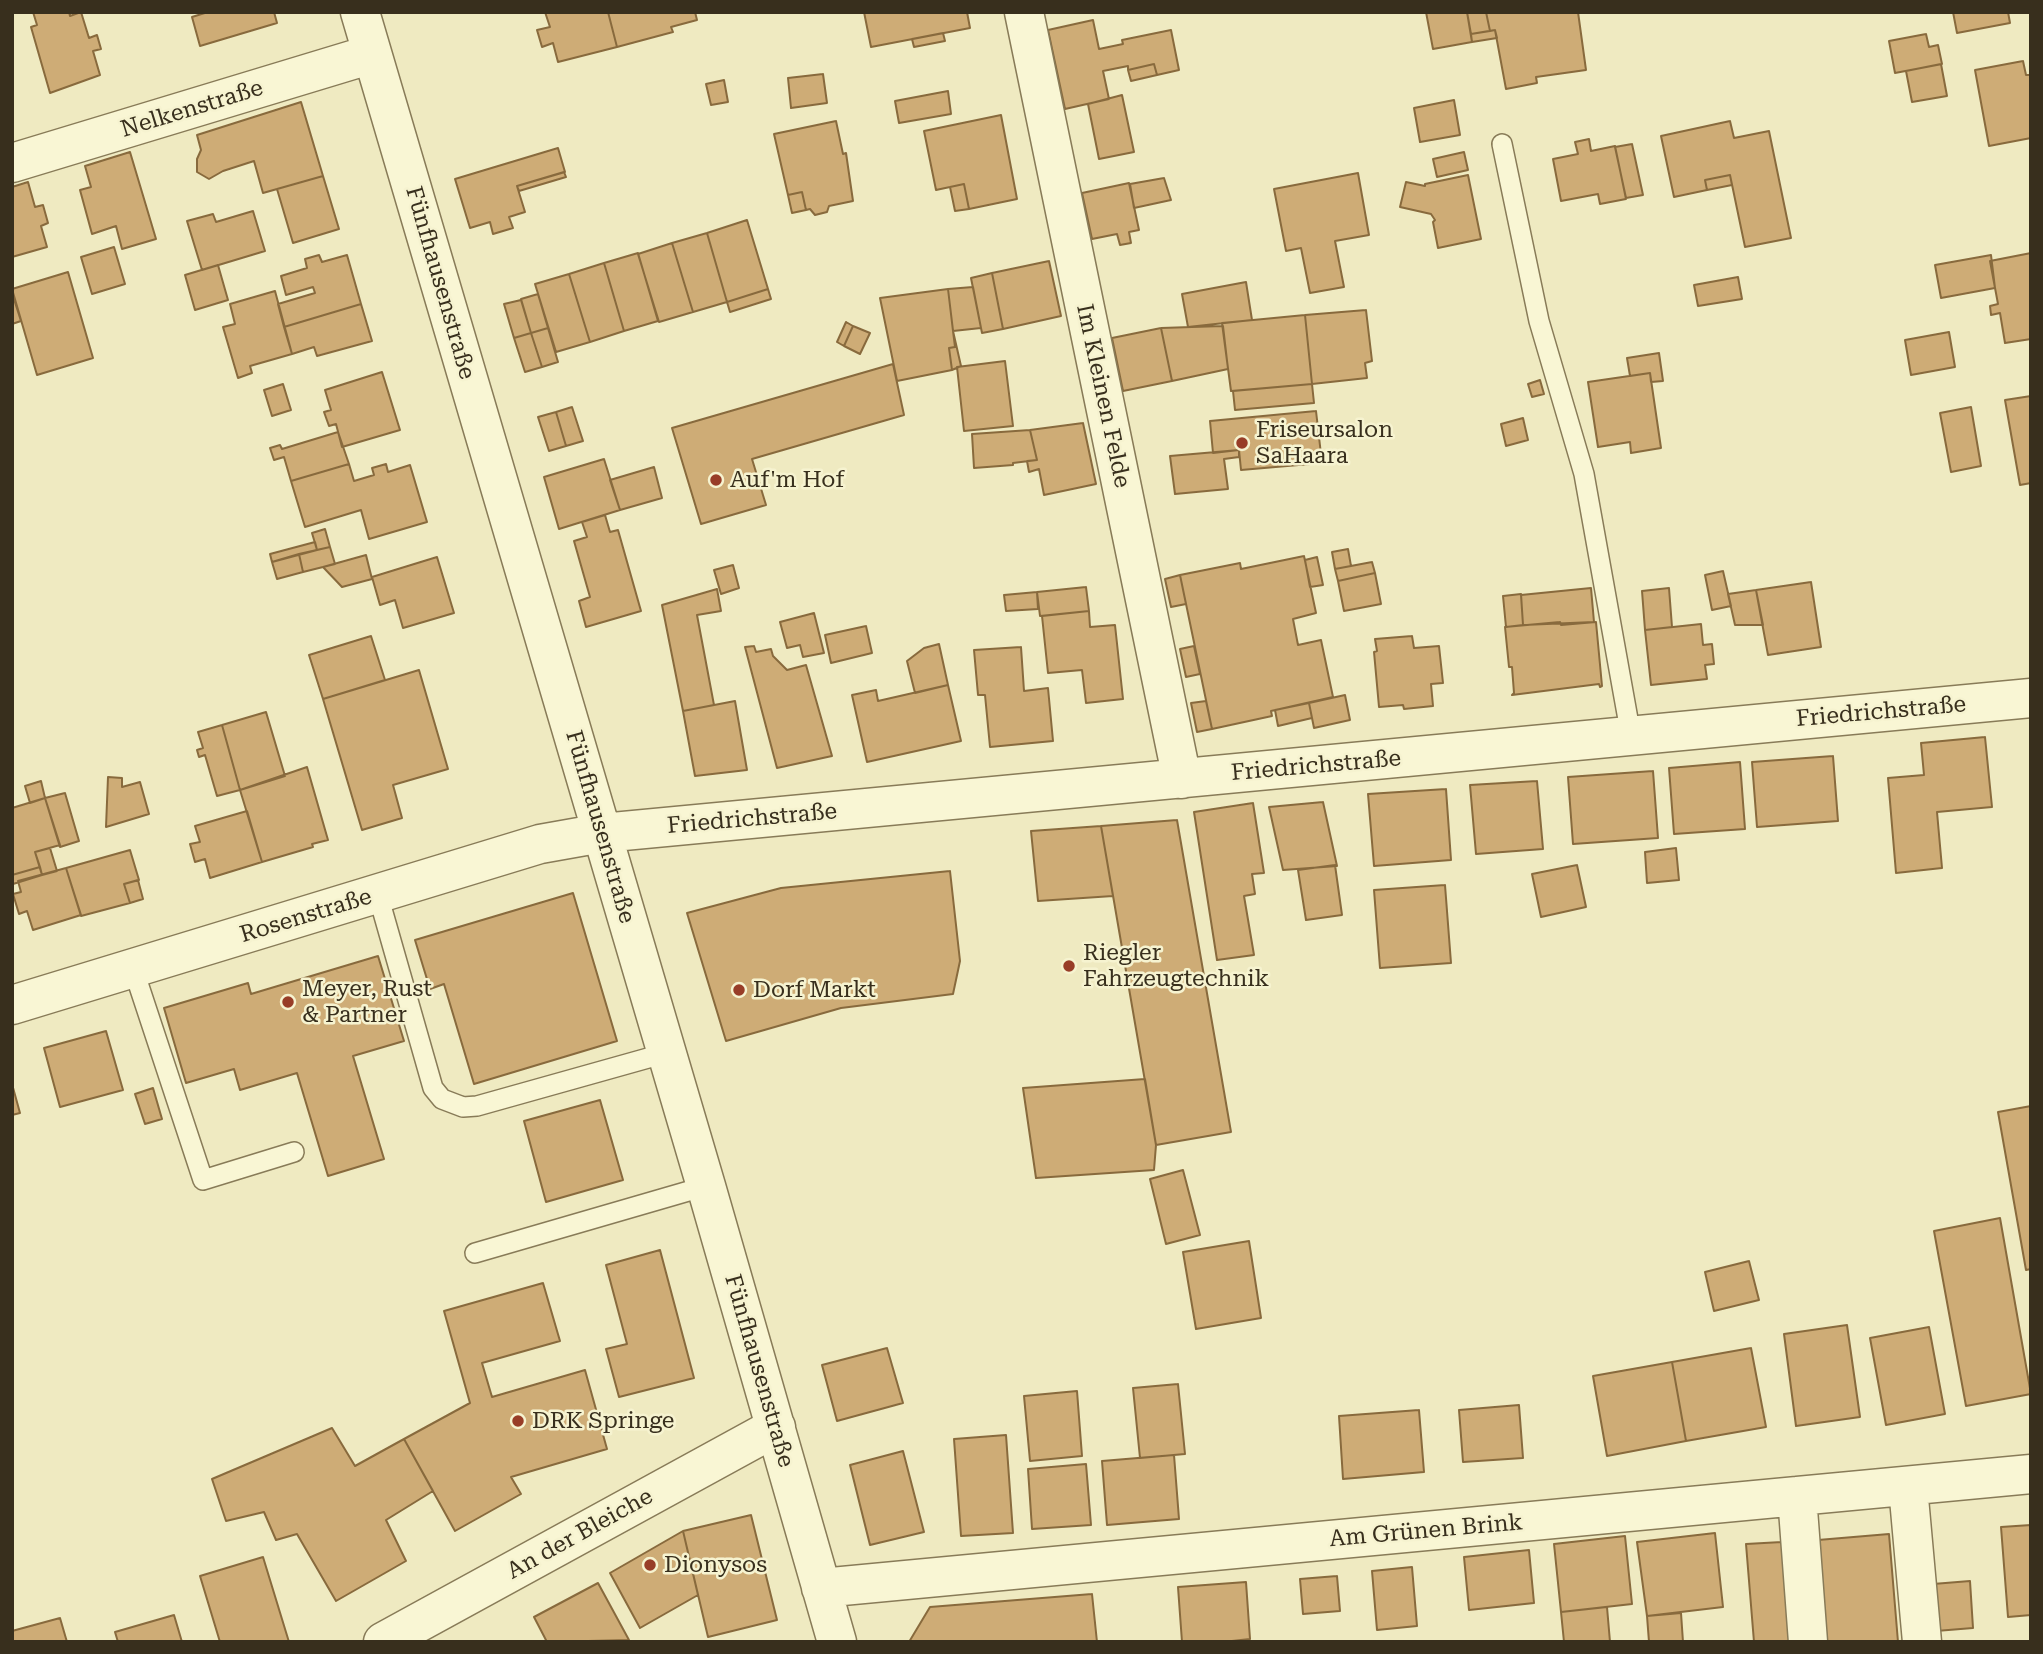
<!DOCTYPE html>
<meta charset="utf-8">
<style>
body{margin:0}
#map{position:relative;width:2043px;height:1654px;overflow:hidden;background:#efeac1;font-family:"Roboto Serif",serif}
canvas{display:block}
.frame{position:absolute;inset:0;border:14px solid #382f1d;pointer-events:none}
</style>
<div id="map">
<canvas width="2043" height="1654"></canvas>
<div class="frame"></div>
</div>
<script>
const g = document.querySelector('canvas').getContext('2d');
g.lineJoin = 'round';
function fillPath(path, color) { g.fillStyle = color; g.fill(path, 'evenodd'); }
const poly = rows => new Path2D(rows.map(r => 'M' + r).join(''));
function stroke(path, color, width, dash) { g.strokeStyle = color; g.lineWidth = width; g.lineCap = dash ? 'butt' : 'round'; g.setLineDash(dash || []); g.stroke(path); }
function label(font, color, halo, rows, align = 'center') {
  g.font = font + ' "Roboto Serif",serif'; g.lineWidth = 5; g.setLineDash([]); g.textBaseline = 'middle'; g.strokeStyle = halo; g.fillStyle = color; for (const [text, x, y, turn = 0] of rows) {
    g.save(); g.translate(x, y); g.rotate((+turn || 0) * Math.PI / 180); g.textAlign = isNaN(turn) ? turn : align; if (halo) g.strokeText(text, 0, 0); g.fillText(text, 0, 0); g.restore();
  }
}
const building = poly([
 [33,12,69,12,70,16,81,12,89,38,97,35,101,49,93,51,100,75,50,93,31,27,37,25,33,12],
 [208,12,274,12,277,23,200,46,192,17,208,12],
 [545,12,608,12,617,47,558,62,553,43,542,47,537,30,550,27,545,12],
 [608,12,695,12,697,20,671,27,673,32,617,47,608,12],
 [864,12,967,12,970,28,871,47,864,12],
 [1426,12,1467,12,1472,42,1433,49,1426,12],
 [1467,12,1486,12,1490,31,1471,34,1467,12],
 [1486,12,1578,12,1586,70,1536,77,1537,83,1506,89,1495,30,1490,31,1486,12],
 [1953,12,2008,12,2010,23,1957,33,1953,12],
 [1093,20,1099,49,1123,44,1122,40,1171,30,1179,70,1157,75,1154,64,1128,70,1128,66,1103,71,1109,99,1065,109,1048,30,1093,20],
 [1495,30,1497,38,1472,42,1471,34,1495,30],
 [943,33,945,41,914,47,912,39,943,33],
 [1926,34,1929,47,1938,45,1942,64,1895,73,1889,41,1926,34],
 [2023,61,2026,75,2031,75,2031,138,1989,146,1975,70,2023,61],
 [1154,64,1157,75,1131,81,1128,70,1154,64],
 [1941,64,1947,96,1912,102,1906,71,1941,64],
 [823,74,827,103,791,108,788,78,823,74],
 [724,80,728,102,711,105,706,84,724,80],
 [948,91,951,114,899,123,895,101,948,91],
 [1122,95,1134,152,1099,159,1088,104,1122,95],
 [1454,100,1460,135,1420,142,1414,108,1454,100],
 [301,102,323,176,263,193,254,161,223,171,209,179,197,172,197,159,201,150,197,135,301,102],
 [1001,115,1017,199,969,209,964,184,936,190,924,131,1001,115],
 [836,121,843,154,846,153,853,201,829,206,827,212,815,215,810,209,806,210,802,192,788,195,774,134,836,121],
 [1730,121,1734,138,1769,131,1791,238,1745,247,1730,175,1705,180,1707,190,1674,197,1661,136,1730,121],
 [1589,139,1591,151,1615,146,1626,199,1600,204,1598,194,1561,201,1553,159,1578,154,1575,142,1589,139],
 [1632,144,1643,195,1626,198,1615,147,1632,144],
 [558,148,565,172,517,186,525,212,509,217,513,228,493,234,490,222,470,228,455,179,558,148],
 [130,152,156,239,122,249,116,226,92,234,80,190,91,187,85,166,130,152],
 [1464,152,1468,170,1437,177,1433,159,1464,152],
 [564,172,566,177,519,191,517,186,564,172],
 [1358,173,1369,235,1335,241,1344,287,1310,293,1301,248,1286,251,1274,189,1358,173],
 [1468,175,1481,239,1438,248,1433,222,1435,220,1431,214,1400,207,1406,182,1425,186,1425,184,1468,175],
 [1730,175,1732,185,1707,190,1705,180,1730,175],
 [323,176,339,229,293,243,277,189,323,176],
 [1164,178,1171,200,1134,208,1130,184,1164,178],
 [28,182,35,207,43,205,48,223,41,226,47,247,12,257,12,187,28,182],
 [1129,183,1139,230,1129,232,1131,243,1120,245,1117,234,1092,239,1082,193,1129,183],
 [964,184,969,209,955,211,950,187,964,184],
 [802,192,806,210,792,213,788,195,802,192],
 [253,211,265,251,202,270,187,221,213,214,216,222,253,211],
 [747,220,768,289,727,302,707,233,747,220],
 [707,233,727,302,693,312,672,243,707,233],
 [672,243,693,312,659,322,638,254,672,243],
 [114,247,125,284,92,294,81,257,114,247],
 [638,253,658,321,624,331,604,263,638,253],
 [2031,253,2031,339,2005,343,2000,313,1991,315,1990,306,1998,304,1990,261,2031,253],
 [319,255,322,262,347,255,361,304,284,327,278,304,315,293,313,287,286,295,281,276,307,268,305,259,319,255],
 [1991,255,1995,288,1941,298,1935,265,1991,255],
 [1049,261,1061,316,1003,329,992,273,1049,261],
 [604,263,624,331,590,342,569,274,604,263],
 [218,265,228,300,195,310,185,275,218,265],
 [68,272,93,358,37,375,12,289,68,272],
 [992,273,1003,329,982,333,971,278,992,273],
 [569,274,590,342,556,352,535,284,569,274],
 [1738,277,1742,299,1698,306,1694,285,1738,277],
 [1246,282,1252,320,1188,327,1182,294,1246,282],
 [973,287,981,328,953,331,948,289,973,287],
 [768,289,771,299,730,312,727,302,768,289],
 [948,289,955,347,949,348,952,370,897,381,880,298,948,289],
 [275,291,292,354,250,366,252,373,238,378,223,327,235,324,230,304,275,291],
 [12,293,21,321,12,324,12,293],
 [538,294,548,328,531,333,521,299,538,294],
 [521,300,531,333,514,338,504,304,521,300],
 [361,304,372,341,317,356,314,347,292,354,284,327,361,304],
 [1366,310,1372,361,1365,363,1367,378,1312,384,1305,315,1366,310],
 [1305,315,1312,384,1231,391,1222,323,1305,315],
 [846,322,853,326,844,346,837,342,846,322],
 [853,326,870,333,860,354,844,346,853,326],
 [1223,326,1228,369,1172,381,1161,328,1223,326],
 [548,328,558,362,542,367,531,333,548,328],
 [1161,328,1172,381,1123,391,1112,338,1161,328],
 [953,331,961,366,952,370,949,348,955,347,953,331],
 [1949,332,1955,367,1911,375,1905,340,1949,332],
 [531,333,542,367,525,372,514,338,531,333],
 [1659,353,1663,381,1651,382,1650,373,1630,376,1627,358,1659,353],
 [1005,361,1013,426,964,431,957,367,1005,361],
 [893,364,904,415,752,459,766,505,701,524,672,428,893,364],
 [382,372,400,430,342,447,336,424,329,426,324,412,331,410,325,390,382,372],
 [1650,373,1661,448,1631,453,1630,442,1598,447,1588,382,1650,373],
 [1540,380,1544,394,1532,397,1528,384,1540,380],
 [283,384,291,410,272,416,264,390,283,384],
 [1312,384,1314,403,1235,410,1233,391,1312,384],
 [2031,396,2031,483,2020,485,2005,400,2031,396],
 [572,407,583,441,566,446,556,412,572,407],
 [1971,407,1981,466,1951,472,1940,413,1971,407],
 [1316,411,1322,463,1241,470,1239,450,1213,453,1210,421,1316,411],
 [556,412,566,446,549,451,538,417,556,412],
 [1523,418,1528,440,1506,446,1501,424,1523,418],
 [1083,423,1096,484,1044,495,1039,469,1029,472,1027,461,1037,460,1030,430,1083,423],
 [1030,430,1037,460,1013,463,1013,465,974,468,972,434,1030,430],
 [338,432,349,464,291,481,284,457,274,460,270,448,280,445,282,449,338,432],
 [1239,450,1239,457,1224,459,1228,489,1175,494,1170,456,1239,450],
 [604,459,620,510,559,529,544,477,604,459],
 [349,464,354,481,374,475,372,468,386,464,388,472,410,465,427,522,369,539,361,510,305,527,291,481,349,464],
 [654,467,662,498,620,510,610,480,654,467],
 [605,515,610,532,618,530,641,611,586,627,579,601,590,597,574,541,587,537,582,522,605,515],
 [325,529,330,547,317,550,312,533,325,529],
 [315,542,317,550,272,562,270,554,315,542],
 [330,547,335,564,303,572,299,554,330,547],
 [1348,549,1351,566,1335,569,1332,552,1348,549],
 [299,554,303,572,277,579,272,562,299,554],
 [366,555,372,579,342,587,323,567,366,555],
 [1304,556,1316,613,1293,619,1298,645,1321,640,1333,697,1271,711,1272,716,1212,729,1180,575,1240,563,1241,569,1304,556],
 [437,557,454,613,403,628,395,600,380,605,372,577,437,557],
 [1317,557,1323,585,1310,587,1305,560,1317,557],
 [1372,562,1375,573,1338,581,1335,569,1372,562],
 [733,565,739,588,721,594,714,570,733,565],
 [1723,571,1731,606,1712,610,1705,575,1723,571],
 [1375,573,1381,604,1344,611,1338,581,1375,573],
 [1180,575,1186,604,1171,607,1165,579,1180,575],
 [1811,582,1821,647,1768,655,1756,590,1811,582],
 [1086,587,1089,611,1040,616,1037,592,1086,587],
 [1591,588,1594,622,1523,625,1521,595,1591,588],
 [1669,588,1672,627,1645,630,1642,591,1669,588],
 [717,589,721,611,697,615,714,705,683,711,662,605,717,589],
 [1756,590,1763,625,1735,625,1728,594,1756,590],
 [1037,592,1038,609,1006,611,1004,595,1037,592],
 [1521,594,1523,625,1506,627,1503,596,1521,594],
 [1089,611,1090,627,1115,625,1123,699,1086,703,1082,670,1048,673,1042,616,1089,611],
 [814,613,824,653,803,657,800,645,787,648,780,622,814,613],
 [1560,622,1561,625,1596,622,1602,686,1600,687,1599,684,1512,695,1514,693,1512,667,1509,667,1505,627,1560,622],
 [1701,624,1703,645,1712,644,1714,664,1705,665,1707,679,1651,685,1645,630,1701,624],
 [866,626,872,653,831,663,825,635,866,626],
 [371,636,385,680,323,699,309,655,371,636],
 [1412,636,1414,648,1439,646,1443,683,1431,684,1433,706,1404,709,1403,705,1379,707,1374,652,1377,651,1375,639,1412,636],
 [939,644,948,685,915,693,907,661,924,648,939,644],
 [754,646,756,652,771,649,773,656,787,670,806,665,832,756,777,768,745,647,754,646],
 [1194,646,1200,674,1186,677,1180,649,1194,646],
 [1021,647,1024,691,1048,688,1053,741,990,747,985,695,978,695,974,650,1021,647],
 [419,670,448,769,393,785,402,818,362,830,323,699,419,670],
 [948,685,961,741,867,762,852,695,876,690,878,701,948,685],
 [1345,695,1350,720,1314,728,1309,703,1345,695],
 [735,701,747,770,695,776,683,711,735,701],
 [1206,701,1212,729,1197,732,1191,703,1206,701],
 [1309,703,1312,718,1278,726,1275,710,1309,703],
 [266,712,285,776,240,790,222,725,266,712],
 [222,725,240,790,217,796,205,755,199,757,197,750,203,748,198,732,222,725],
 [1985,737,1992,807,1937,812,1942,868,1896,873,1888,778,1924,775,1921,743,1985,737],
 [1833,756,1838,821,1757,827,1752,762,1833,756],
 [1740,762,1745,829,1674,834,1669,768,1740,762],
 [307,767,328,840,312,844,313,847,262,862,240,790,307,767],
 [1653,771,1658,838,1573,844,1568,777,1653,771],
 [108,777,122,778,122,787,140,782,149,814,106,827,108,777],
 [41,781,45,798,30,803,25,786,41,781],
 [1537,781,1543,849,1476,854,1470,785,1537,781],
 [1446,789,1451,860,1374,866,1368,794,1446,789],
 [65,793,79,841,60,847,45,798,65,793],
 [45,798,60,845,35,852,40,867,12,875,12,808,45,798],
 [1323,802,1337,866,1283,870,1269,807,1323,802],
 [1253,803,1264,873,1252,874,1255,894,1244,896,1254,955,1217,960,1194,812,1253,803],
 [247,811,262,862,210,878,205,859,195,862,190,844,200,842,195,826,247,811],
 [1177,820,1231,1132,1156,1145,1101,826,1177,820],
 [1101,826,1113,896,1038,901,1031,831,1101,826],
 [50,848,57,871,42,875,35,852,50,848],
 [1676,848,1679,880,1647,883,1645,852,1676,848],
 [130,850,139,880,124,884,130,903,81,916,66,868,130,850],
 [1335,865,1342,915,1306,920,1298,870,1335,865],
 [1577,865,1586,907,1541,917,1532,874,1577,865],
 [40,867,42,875,13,884,12,875,40,867],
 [66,868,81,915,33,930,27,911,19,914,13,894,21,892,18,881,66,868],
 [950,871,960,961,953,994,841,1008,726,1041,687,913,781,888,950,871],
 [138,880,143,899,130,903,124,884,138,880],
 [1445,885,1451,963,1380,968,1374,890,1445,885],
 [573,893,617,1041,474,1084,444,984,430,989,415,940,573,893],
 [378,956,404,1041,353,1056,384,1159,328,1176,297,1073,240,1090,234,1069,186,1083,164,1008,248,983,251,994,378,956],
 [106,1031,123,1090,60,1107,44,1048,106,1031],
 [1145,1079,1156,1145,1154,1170,1036,1178,1023,1088,1145,1079],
 [12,1084,20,1113,12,1115,12,1084],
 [153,1088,162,1119,145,1124,135,1094,153,1088],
 [600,1100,623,1180,546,1202,524,1121,600,1100],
 [2031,1106,2031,1269,2026,1270,1998,1112,2031,1106],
 [1183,1170,1200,1235,1166,1244,1150,1179,1183,1170],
 [2000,1218,2031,1394,1966,1406,1934,1231,2000,1218],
 [1249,1241,1261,1318,1196,1329,1183,1252,1249,1241],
 [660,1250,694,1378,619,1397,606,1349,627,1344,606,1265,660,1250],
 [1749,1261,1759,1300,1714,1311,1705,1272,1749,1261],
 [543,1283,560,1341,482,1363,492,1397,585,1370,607,1449,511,1477,521,1494,455,1531,404,1439,470,1403,444,1311,543,1283],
 [1847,1325,1860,1417,1796,1426,1784,1334,1847,1325],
 [1929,1327,1945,1414,1886,1425,1870,1338,1929,1327],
 [887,1348,903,1403,837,1421,822,1365,887,1348],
 [1751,1348,1766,1427,1686,1441,1672,1362,1751,1348],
 [1672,1362,1686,1441,1607,1456,1593,1376,1672,1362],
 [1178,1384,1185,1454,1140,1458,1133,1388,1178,1384],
 [1077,1391,1082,1456,1030,1461,1024,1396,1077,1391],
 [1519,1405,1523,1458,1463,1462,1459,1410,1519,1405],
 [1419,1410,1424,1472,1343,1479,1339,1416,1419,1410],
 [332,1428,355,1466,404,1439,433,1491,386,1520,406,1561,336,1601,297,1534,276,1540,264,1512,226,1521,212,1479,332,1428],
 [1006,1435,1013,1533,961,1536,954,1439,1006,1435],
 [903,1451,924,1532,870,1545,850,1465,903,1451],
 [1174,1455,1179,1519,1107,1525,1102,1461,1174,1455],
 [1086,1464,1091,1525,1032,1529,1028,1469,1086,1464],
 [751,1515,777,1620,708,1637,683,1531,751,1515],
 [2031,1525,2031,1615,2008,1617,2001,1527,2031,1525],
 [683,1531,698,1595,640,1628,610,1573,683,1531],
 [1715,1533,1723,1607,1647,1616,1637,1542,1715,1533],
 [1889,1534,1898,1642,1827,1642,1818,1540,1889,1534],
 [1625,1536,1632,1604,1561,1612,1554,1544,1625,1536],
 [1782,1542,1790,1642,1754,1642,1746,1544,1782,1542],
 [1529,1550,1534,1603,1469,1610,1464,1557,1529,1550],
 [263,1557,289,1642,220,1642,200,1576,263,1557],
 [1412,1567,1417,1626,1377,1630,1372,1571,1412,1567],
 [1337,1576,1340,1611,1303,1614,1300,1579,1337,1576],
 [1970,1581,1973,1628,1936,1631,1933,1584,1970,1581],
 [1246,1582,1250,1639,1223,1642,1182,1642,1178,1587,1246,1582],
 [598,1583,629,1640,547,1642,534,1617,598,1583],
 [1092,1594,1097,1642,909,1642,930,1607,1092,1594],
 [1607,1607,1610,1642,1564,1642,1561,1612,1607,1607],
 [1681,1613,1683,1642,1649,1642,1647,1616,1681,1613],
 [174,1615,182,1642,118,1642,115,1632,174,1615],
 [60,1618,67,1642,12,1642,12,1631,60,1618]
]);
fillPath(building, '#ceac76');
stroke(building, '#886a3d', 2);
const lane = poly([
 [1502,144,1539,321,1584,474,1631,736],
 [378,895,433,1088,442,1099,463,1107,477,1106,666,1053],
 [133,968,203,1180,294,1152],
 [475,1253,706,1186]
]);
const street = poly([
 [360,12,706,1186,837,1642],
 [1024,12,1182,779],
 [12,163,372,54],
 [12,1005,540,844,602,833,2031,698],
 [1908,1487,1922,1642],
 [1797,1496,1808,1642],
 [821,1588,2031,1474],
 [383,1642,776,1427]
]);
stroke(lane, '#887b58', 22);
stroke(street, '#887b58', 41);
stroke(lane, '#f9f6d4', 19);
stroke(street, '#f9f6d4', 38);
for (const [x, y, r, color] of [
 [1242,443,7,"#983d27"],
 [716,480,7,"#983d27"],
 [1069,966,7,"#983d27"],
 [739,990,7,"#983d27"],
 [288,1002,7,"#983d27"],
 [518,1421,7,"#983d27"],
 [650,1565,7,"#983d27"]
]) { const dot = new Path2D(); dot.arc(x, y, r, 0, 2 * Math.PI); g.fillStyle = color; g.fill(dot); stroke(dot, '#f6f3d0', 2.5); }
label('23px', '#382f1d', '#f6f3d0', [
 ["Nelkenstraße",192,109,-17],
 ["Fünfhausenstraße",440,283,74],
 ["Im Kleinen Felde",1103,396,78],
 ["Friedrichstraße",1881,712,-5],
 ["Friedrichstraße",1316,766,-5],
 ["Friedrichstraße",752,819,-5],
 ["Fünfhausenstraße",600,827,74],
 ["Rosenstraße",306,916,-17],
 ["Fünfhausenstraße",759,1371,74],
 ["Am Grünen Brink",1426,1531,-5],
 ["An der Bleiche",580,1534,-29]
]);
label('23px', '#382f1d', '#f6f3d0', [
 ["Friseursalon",1256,430],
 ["SaHaara",1256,456],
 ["Auf'm Hof",730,480],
 ["Riegler",1083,953],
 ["Fahrzeugtechnik",1083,979],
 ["Meyer, Rust",302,989],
 ["& Partner",302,1015],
 ["Dorf Markt",753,990],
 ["DRK Springe",532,1421],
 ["Dionysos",664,1565]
], 'left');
</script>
